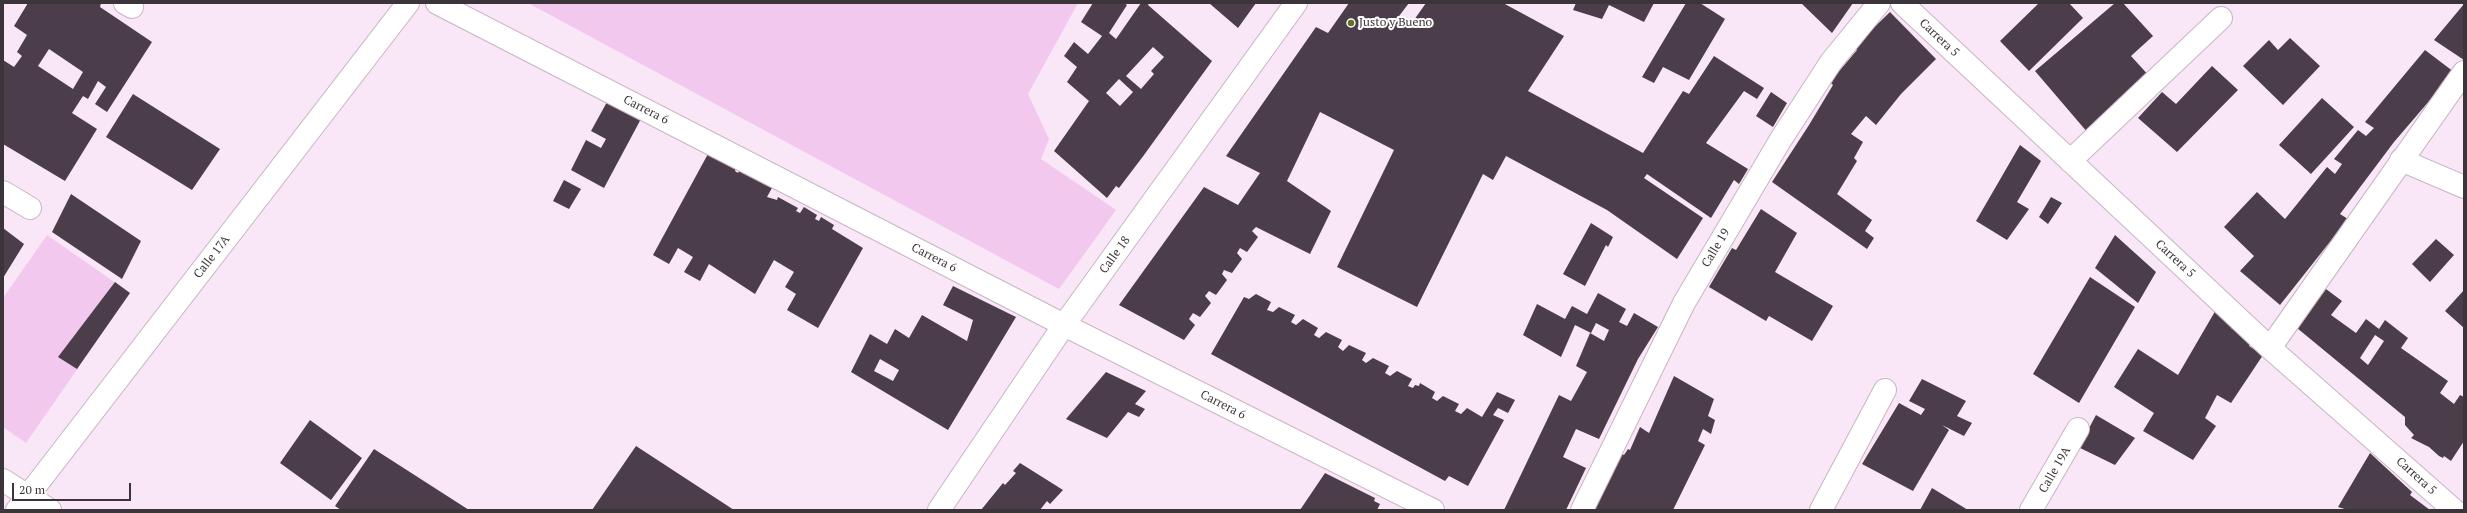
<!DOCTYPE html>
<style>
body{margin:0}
#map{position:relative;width:2467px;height:513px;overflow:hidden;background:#f9e6f7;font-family:"PT Serif",serif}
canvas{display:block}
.frame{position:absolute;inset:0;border:4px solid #3b343a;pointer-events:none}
.scale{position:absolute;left:12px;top:483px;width:119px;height:18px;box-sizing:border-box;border:2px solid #3b343a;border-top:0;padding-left:5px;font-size:12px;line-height:14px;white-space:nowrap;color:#3b343a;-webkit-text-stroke:3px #fff;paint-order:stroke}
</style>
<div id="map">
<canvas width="2467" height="513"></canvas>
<div class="frame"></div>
<div class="scale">20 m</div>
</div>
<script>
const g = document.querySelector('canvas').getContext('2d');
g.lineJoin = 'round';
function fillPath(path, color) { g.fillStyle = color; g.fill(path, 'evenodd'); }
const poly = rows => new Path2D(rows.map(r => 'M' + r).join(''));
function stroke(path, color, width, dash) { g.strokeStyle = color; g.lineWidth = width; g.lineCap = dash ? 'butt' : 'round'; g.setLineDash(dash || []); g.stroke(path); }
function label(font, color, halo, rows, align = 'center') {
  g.font = font + ' "PT Serif",serif'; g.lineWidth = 4; g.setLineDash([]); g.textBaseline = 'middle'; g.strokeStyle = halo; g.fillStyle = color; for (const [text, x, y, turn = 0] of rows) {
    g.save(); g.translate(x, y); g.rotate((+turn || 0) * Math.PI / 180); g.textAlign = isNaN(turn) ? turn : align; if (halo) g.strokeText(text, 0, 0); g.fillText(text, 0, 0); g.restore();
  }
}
fillPath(poly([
 [528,3,1078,3,1028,94,1049,139,1041,159,1116,210,1059,289],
 [47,235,130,293,26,443,3,427,3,298]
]), '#f2c8ef');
fillPath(poly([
 [28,3,101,3,100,7,152,42,107,112,95,104,106,87,98,81,88,99,83,96,72,113,97,129,65,181,3,144,3,60,14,67,22,56,17,52,27,35,14,26],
 [49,49,83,72,73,89,38,66],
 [1093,3,1124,3,1127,5,1109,33,1116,39,1141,3,1149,3,1148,5,1212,61,1144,155,1119,188,1116,186,1107,198,1054,151,1089,101,1067,82,1077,67,1064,56,1074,42,1088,54,1102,36,1081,22],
 [1153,47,1164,57,1151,71,1154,74,1141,89,1126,76],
 [1119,79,1133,92,1120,106,1106,93],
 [1209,3,1256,3,1238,28],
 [1349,3,1409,3,1396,20,1409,27,1426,3,1503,3,1564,36,1528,91,1643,153,1683,91,1689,94,1714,56,1764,88,1757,99,1744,91,1706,143,1748,169,1739,184,1734,180,1711,218,1647,174,1644,178,1703,218,1677,259,1607,210,1506,156,1493,180,1483,174,1417,307,1337,267,1394,150,1320,112,1287,181,1331,211,1310,254,1256,227,1252,231,1258,237,1247,252,1240,248,1237,253,1242,259,1232,273,1224,270,1222,274,1227,280,1216,295,1209,291,1205,296,1211,303,1200,317,1193,313,1189,319,1195,325,1184,340,1119,305,1204,187,1238,205,1260,173,1226,156,1316,27,1328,33],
 [1576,3,1654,3,1644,22,1609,5,1602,19,1573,10],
 [1686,3,1700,3,1725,19,1689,80,1663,67,1654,83,1642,77],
 [1801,3,1853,3,1832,33],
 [2039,3,2069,3,2083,18,2029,71,2000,41],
 [2115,3,2123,3,2153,36,2131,56,2151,78,2088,133,2035,71],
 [2464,4,2464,60,2434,40],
 [1890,12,1936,59,1901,94,1876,125,1866,116,1851,134,1863,142,1854,158,1857,161,1837,194,1872,220,1865,231,1874,238,1867,249,1772,182,1809,125,1833,85,1830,82,1857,50,1854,47],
 [2290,38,2320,66,2283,105,2243,66,2269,40,2278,50],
 [2425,50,2454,72,2394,142,2340,214,2348,219,2280,305,2240,271,2254,256,2224,227,2257,192,2285,219,2327,167,2335,174,2342,164,2334,159,2358,130,2366,136,2374,128,2365,122],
 [2212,66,2238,90,2177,152,2138,118,2162,92,2176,104],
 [1771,92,1787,103,1773,127,1756,116],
 [133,94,220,149,192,190,106,137],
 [2322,98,2354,127,2311,174,2279,145],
 [607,102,642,117,604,188,571,170,586,140,601,148,606,139,591,131],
 [2020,145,2041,161,2017,202,2029,209,2007,240,1976,221],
 [709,152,736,168,735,171,738,173,740,169,773,186,767,197,777,200,778,197,798,208,796,211,800,213,804,207,817,215,815,219,819,221,821,217,834,225,832,229,863,248,818,328,787,310,796,294,785,287,794,272,774,260,755,294,709,264,700,281,684,272,693,257,678,248,669,264,653,255],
 [564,180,581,189,569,209,553,201],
 [71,194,141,241,122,279,52,232],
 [2051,197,2062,203,2048,224,2039,217],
 [1761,209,1797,233,1775,272,1833,306,1812,341,1769,316,1766,321,1709,287,1732,248,1736,250],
 [1591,223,1613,237,1608,247,1606,245,1585,286,1563,274],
 [3,228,24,244,3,278],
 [2115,235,2156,272,2138,303,2095,268],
 [2436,239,2454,255,2430,282,2412,264],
 [2090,277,2135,307,2079,403,2033,374],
 [115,282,130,293,77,369,58,357],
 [953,286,1016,317,948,430,851,372,870,334,887,344,895,329,909,338,922,315,967,341,973,320,943,305],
 [880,359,899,370,893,381,874,371],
 [2326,289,2342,301,2331,315,2356,333,2366,319,2379,329,2385,320,2408,338,2401,348,2448,381,2440,393,2454,404,2460,395,2464,397,2464,441,2451,461,2444,456,2443,458,2439,456,2429,447,2411,438,2414,435,2405,425,2405,417,2297,328],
 [2375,335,2384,341,2368,365,2360,358],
 [2464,290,2464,328,2445,311],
 [1598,293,1626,309,1619,322,1627,326,1634,313,1658,327,1638,359,1599,439,1576,429,1563,457,1586,468,1566,510,1504,510,1559,395,1571,401,1587,372,1576,366,1590,333,1604,341,1609,330,1596,323,1591,333,1575,325,1561,357,1523,335,1537,304,1565,319,1572,306,1587,314],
 [1256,294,1271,302,1267,310,1273,312,1279,307,1295,315,1291,322,1296,325,1303,319,1318,328,1314,335,1319,338,1326,332,1342,340,1338,347,1343,351,1349,345,1366,353,1362,360,1366,363,1373,358,1389,366,1385,373,1390,376,1397,371,1412,379,1408,386,1413,388,1415,385,1419,386,1420,383,1435,392,1432,398,1437,401,1443,396,1459,404,1455,411,1461,414,1467,408,1482,417,1497,392,1515,400,1508,413,1498,408,1493,415,1504,420,1468,486,1449,476,1445,481,1211,354,1244,297,1249,299],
 [2217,308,2233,324,2231,328,2251,341,2249,346,2263,355,2231,403,2217,395,2205,418,2216,426,2193,460,2143,431,2154,413,2114,387,2138,349,2178,375],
 [1106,372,1146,391,1135,404,1145,409,1139,417,1128,412,1107,438,1066,419],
 [1674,376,1714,399,1708,416,1715,420,1711,434,1703,429,1698,441,1705,445,1673,510,1592,510,1620,453,1624,455,1628,449,1630,450,1640,427,1649,433],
 [1922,379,1966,401,1957,416,1972,423,1964,436,1942,425,1949,430,1913,491,1862,464,1899,403,1921,415,1925,409,1909,401],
 [2096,415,2135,438,2115,465,2076,446,2088,430],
 [310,420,362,458,331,500,280,463],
 [636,446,734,510,592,510],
 [374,449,469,510,341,510,335,506],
 [2370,453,2412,492,2410,495,2430,510,2348,510,2338,507],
 [1020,463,1063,490,1050,504,1047,501,1040,510,981,510,1003,483,1005,485,1016,473,1013,471],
 [1325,473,1375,498,1374,501,1380,504,1377,510,1300,510],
 [1932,488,1968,510,1920,510]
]), '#4c3d4a');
const minor = poly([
 [125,3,132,7],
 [437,3,1064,325,1433,510],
 [1902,3,2270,348,2454,510],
 [2401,160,2464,187],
 [2070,161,2221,18],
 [3,192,30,208],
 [2270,348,2464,72],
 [3,480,50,510],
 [17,510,408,3],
 [939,510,1064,325,1296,3],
 [1582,510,1684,303,1781,139,1831,62,1879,3],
 [1821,510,1885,390],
 [2031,510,2078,429]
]);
stroke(minor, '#c7b5c5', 24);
stroke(minor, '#fff', 22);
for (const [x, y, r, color] of [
 [1351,23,4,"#63721e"]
]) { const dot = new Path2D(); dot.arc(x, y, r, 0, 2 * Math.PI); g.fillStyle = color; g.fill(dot); stroke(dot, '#fff', 1.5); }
label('12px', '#3b343a', '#fff', [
 ["Justo y Bueno",1359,23]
], 'left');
label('12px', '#3b343a', '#fff', [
 ["Carrera 5",1939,38,43],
 ["Carrera 6",646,110,27],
 ["Calle 19",1716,248,-59],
 ["Calle 18",1115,255,-54],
 ["Calle 17A",212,257,-52],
 ["Carrera 6",934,258,27],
 ["Carrera 5",2175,259,43],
 ["Carrera 6",1223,405,27],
 ["Calle 19A",2055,470,-60],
 ["Carrera 5",2416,476,42]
]);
</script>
